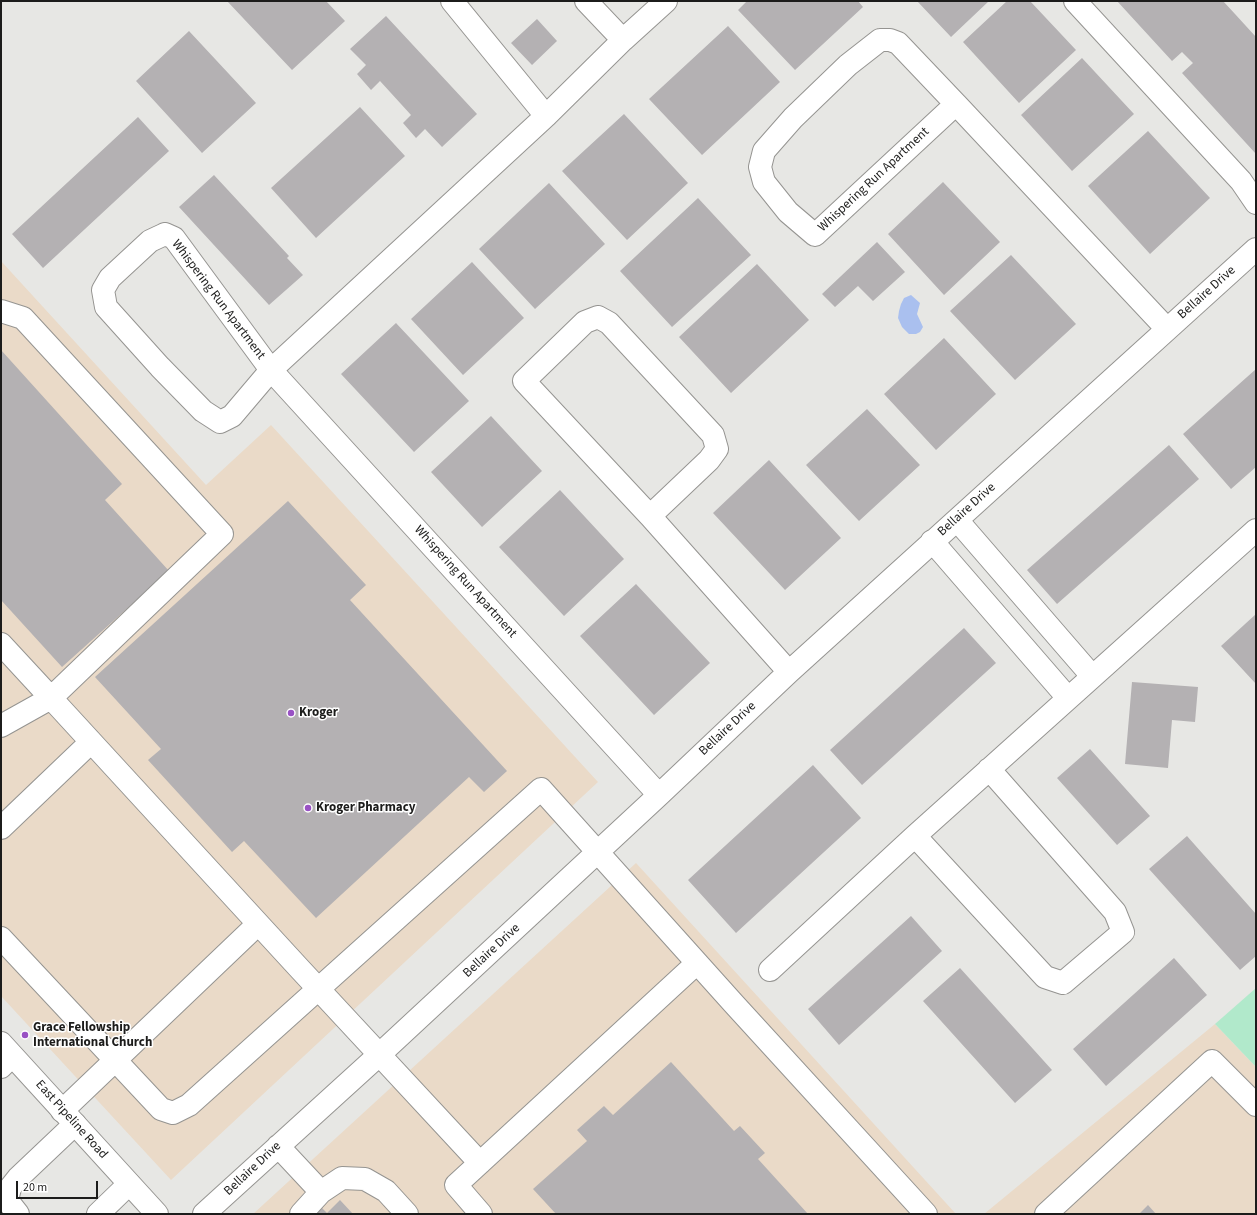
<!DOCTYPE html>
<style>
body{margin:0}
#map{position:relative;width:1257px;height:1215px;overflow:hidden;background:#e7e7e4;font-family:"Source Sans 3",sans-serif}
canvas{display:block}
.frame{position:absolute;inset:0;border:2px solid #1c1c1b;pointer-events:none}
.scale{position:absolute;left:16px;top:1181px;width:82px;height:18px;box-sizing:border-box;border:2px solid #1c1c1b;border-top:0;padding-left:5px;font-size:12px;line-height:14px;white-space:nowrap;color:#1c1c1b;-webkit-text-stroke:3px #fff;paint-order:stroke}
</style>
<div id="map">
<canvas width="1257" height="1215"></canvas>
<div class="frame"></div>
<div class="scale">20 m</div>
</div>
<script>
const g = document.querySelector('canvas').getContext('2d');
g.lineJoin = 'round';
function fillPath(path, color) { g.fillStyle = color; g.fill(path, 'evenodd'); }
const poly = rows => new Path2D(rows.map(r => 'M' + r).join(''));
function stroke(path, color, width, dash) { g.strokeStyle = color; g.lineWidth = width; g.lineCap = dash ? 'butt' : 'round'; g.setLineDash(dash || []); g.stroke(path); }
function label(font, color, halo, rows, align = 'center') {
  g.font = font + ' "Source Sans 3",sans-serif'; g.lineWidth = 3; g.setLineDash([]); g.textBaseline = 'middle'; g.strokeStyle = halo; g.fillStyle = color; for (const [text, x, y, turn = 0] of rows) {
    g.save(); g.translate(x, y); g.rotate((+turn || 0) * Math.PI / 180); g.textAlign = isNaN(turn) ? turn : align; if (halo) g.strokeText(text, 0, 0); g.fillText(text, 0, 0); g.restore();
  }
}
fillPath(poly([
 [1,261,206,485,271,425,598,782,171,1180,1,996],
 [636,863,956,1214,253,1214],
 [1215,1024,1256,1067,1256,1214,984,1214]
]), '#eadac8');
fillPath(poly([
 [1256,988,1256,1067,1215,1024]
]), '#b1e9cb');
fillPath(poly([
 [911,295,920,303,917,314,923,327,920,332,916,334,909,334,902,327,898,318,899,311,901,304,904,298]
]), '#aac0ef');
fillPath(poly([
 [227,1,326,1,345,21,292,70],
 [747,1,858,1,863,7,795,70,738,10],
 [917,1,989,1,951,37],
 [1007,1,1030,1,1076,50,1019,103,963,42],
 [1117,1,1223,1,1235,14,1256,37,1256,154,1182,73,1193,63,1182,52,1172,61],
 [386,16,477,114,442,147,425,129,416,138,403,123,411,115,380,81,371,90,357,74,366,65,350,49],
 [537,19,557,41,532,65,511,43],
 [728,26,780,82,702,155,649,99],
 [189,31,256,103,202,153,136,81],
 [1082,58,1134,114,1072,171,1021,115],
 [360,107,405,156,316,238,271,188],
 [624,114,688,183,627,240,562,171],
 [138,117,169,151,43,268,12,234],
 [1148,131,1210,198,1150,254,1088,186],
 [214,175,289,256,287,258,303,275,269,305,179,207],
 [943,182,1000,242,944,295,888,234],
 [549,183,605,244,535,309,479,249],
 [698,198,751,255,672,327,620,271],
 [877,242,905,272,873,301,858,286,835,307,822,294],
 [1011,255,1076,324,1015,380,950,311],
 [472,262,524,318,463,375,411,319],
 [757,264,809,320,731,393,679,337],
 [396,323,469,401,414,452,341,374],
 [944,338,996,394,936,450,884,394],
 [1,350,122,484,105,500,169,571,62,667,1,600],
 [1256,369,1256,467,1231,489,1183,434],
 [867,409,920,465,859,521,806,465],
 [491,416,542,471,482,527,431,472],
 [1169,445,1199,479,1057,604,1027,570],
 [769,460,841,538,785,590,713,513],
 [560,490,624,559,564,616,499,547],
 [288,501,366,585,350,600,507,771,484,792,469,777,316,918,244,841,232,852,148,760,161,749,95,677],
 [636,584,710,663,654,715,580,636],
 [1256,614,1256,684,1221,646],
 [964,628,996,663,862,785,830,750],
 [1132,682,1198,687,1195,722,1172,720,1168,768,1125,764],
 [1090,749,1150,816,1117,845,1057,778],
 [813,765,861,818,736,933,688,880],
 [1187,836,1256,914,1256,956,1240,970,1149,869],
 [911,916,942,951,839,1045,808,1009],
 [1174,958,1207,995,1106,1086,1073,1049],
 [960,968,1052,1070,1015,1103,923,1001],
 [671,1062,734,1131,740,1126,765,1153,758,1159,808,1214,556,1214,533,1189,587,1141,577,1130,604,1106,613,1115],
 [340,1200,353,1214,316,1214,322,1208,327,1213],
 [1148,1205,1156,1214,1139,1214]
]), '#b4b1b3');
const minor = poly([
 [452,1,546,116],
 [586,1,623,40],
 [1075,1,1241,181,1256,203],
 [880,40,890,40,898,43,956,104,815,235,788,212,764,182,760,167,764,151,793,118,848,65,880,40],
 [956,104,1167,329],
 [165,234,174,238,271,370,232,416,220,422,203,411,160,367,106,307,103,290,110,278,150,241,165,234],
 [1,311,23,318,222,534,51,698,1,644],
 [598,317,609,323,713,435,717,449,709,460,650,516,524,381,585,322,598,317],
 [650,516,789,672],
 [957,520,1092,676],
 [932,541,1068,698],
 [1,726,51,698,298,967,480,1163],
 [659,795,271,370,546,116,623,40,666,1],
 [1,828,91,742],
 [915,836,1045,977,1063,983,1123,932,1115,912,989,769],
 [1,938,161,1109,173,1113,189,1105,541,789,734,1004,926,1214],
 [770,970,915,836,1256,530],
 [1,1067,12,1056],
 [62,1111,258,924],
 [278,1146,321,1192],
 [18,1214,7,1200,10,1188,18,1178,75,1124],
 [98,1214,129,1184],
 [204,1214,380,1054,659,795,789,672,1256,249],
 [301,1214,321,1192,342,1178,365,1179,386,1191,407,1214],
 [481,1214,456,1185,697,963],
 [1046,1214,1212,1061,1256,1105]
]);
const major = poly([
 [1,1043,157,1214]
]);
stroke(minor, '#959491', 24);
stroke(major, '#959491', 24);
stroke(minor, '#fff', 22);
stroke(major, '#fff', 22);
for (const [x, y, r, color] of [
 [291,713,4,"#9951c4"],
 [308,808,4,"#9951c4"],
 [25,1035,4,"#9951c4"]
]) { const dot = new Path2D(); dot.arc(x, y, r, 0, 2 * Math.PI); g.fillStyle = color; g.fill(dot); stroke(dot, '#fff', 1.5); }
label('13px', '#1c1c1b', '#fff', [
 ["Whispering Run Apartment",874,180,-43],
 ["Bellaire Drive",1207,293,-42],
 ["Whispering Run Apartment",218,300,53],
 ["Bellaire Drive",967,510,-42],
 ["Whispering Run Apartment",465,582,48],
 ["Bellaire Drive",728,729,-43],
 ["Bellaire Drive",492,951,-43],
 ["East Pipeline Road",71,1120,48],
 ["Bellaire Drive",253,1169,-43]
]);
label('bold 13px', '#1c1c1b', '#fff', [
 ["Kroger",299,713],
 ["Kroger Pharmacy",316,808],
 ["Grace Fellowship",33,1028],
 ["International Church",33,1043]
], 'left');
</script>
